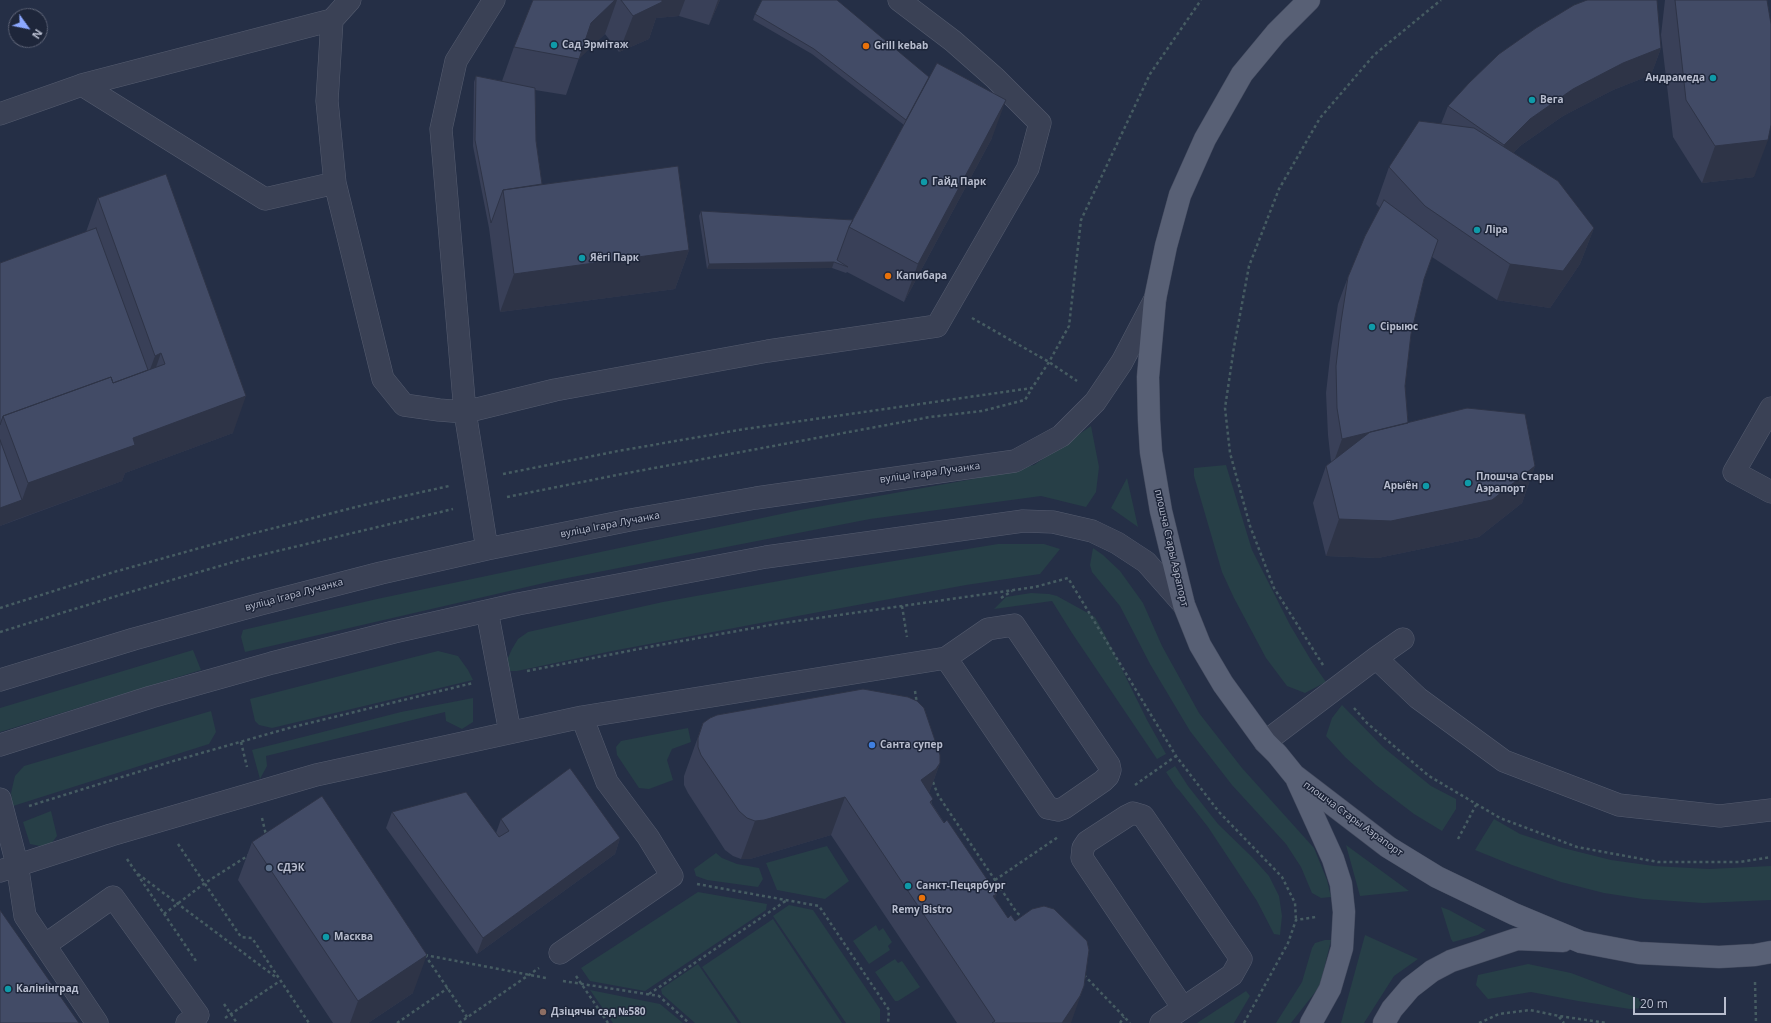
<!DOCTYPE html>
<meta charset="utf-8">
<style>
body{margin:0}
#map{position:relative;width:1771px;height:1023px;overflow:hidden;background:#252f46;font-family:"Open Sans",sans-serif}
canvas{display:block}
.north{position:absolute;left:8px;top:8px;width:40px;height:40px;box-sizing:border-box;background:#1e263a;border:1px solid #5c6275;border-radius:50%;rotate:123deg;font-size:11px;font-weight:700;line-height:16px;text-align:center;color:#b8bdce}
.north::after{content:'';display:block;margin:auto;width:14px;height:18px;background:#8ca8ff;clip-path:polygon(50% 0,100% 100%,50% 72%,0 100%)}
.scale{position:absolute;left:1633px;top:997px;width:93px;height:18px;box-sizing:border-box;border:2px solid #b8bdce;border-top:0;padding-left:5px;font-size:12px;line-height:14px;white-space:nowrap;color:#b8bdce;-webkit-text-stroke:3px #1e263a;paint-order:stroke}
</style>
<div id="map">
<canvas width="1771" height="1023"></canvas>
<div class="north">N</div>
<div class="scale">20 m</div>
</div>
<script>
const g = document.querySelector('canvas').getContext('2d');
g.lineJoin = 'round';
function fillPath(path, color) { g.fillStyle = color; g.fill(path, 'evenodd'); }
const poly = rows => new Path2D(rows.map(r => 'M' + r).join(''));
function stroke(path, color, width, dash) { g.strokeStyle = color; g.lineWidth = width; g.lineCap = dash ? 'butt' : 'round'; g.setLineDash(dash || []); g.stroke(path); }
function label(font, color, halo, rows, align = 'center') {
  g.font = font + ' "Open Sans",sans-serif'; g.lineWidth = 3; g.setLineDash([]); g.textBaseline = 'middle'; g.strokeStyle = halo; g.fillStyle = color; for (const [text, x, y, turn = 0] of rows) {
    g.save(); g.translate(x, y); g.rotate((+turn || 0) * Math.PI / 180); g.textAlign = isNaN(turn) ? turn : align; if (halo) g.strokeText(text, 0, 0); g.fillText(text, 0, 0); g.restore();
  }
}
fillPath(poly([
 [1091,426,1099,467,1096,492,1086,507,1041,496,870,519,557,580,245,652,241,637,243,630,377,599,800,510,973,479,1034,465],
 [1226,465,1252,550,1290,625,1312,662,1326,682,1305,693,1287,686,1266,658,1234,598,1222,572,1194,476,1194,468],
 [1127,478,1138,527,1111,508],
 [998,544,1044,544,1060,549,1040,574,966,585,803,615,612,651,517,671,507,671,507,660,512,649,518,639,528,632,663,602,845,569],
 [1093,548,1103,555,1120,571,1143,603,1162,646,1199,713,1242,768,1314,848,1327,880,1331,897,1321,898,1312,893,1301,867,1286,844,1232,785,1190,731,1150,664,1120,606,1092,572,1090,565],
 [1031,593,1049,594,1057,596,1095,617,1105,635,1147,720,1166,754,1157,759,1072,633,1052,601,994,609,1006,597],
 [193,650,201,670,0,732,0,708],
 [438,651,458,656,468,670,473,680,272,728,259,725,255,721,250,699],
 [473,698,473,722,462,729,446,721,445,712,266,756,267,766,260,779,252,750,401,712],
 [1342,705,1383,747,1431,786,1456,799,1456,809,1442,831,1414,814,1376,785,1345,757,1326,736,1332,718],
 [211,711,216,732,209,744,13,806,11,793,15,776,24,766],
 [688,728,691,742,672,749,667,760,673,780,649,789,639,788,617,755,616,747,621,741],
 [1175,766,1188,786,1218,824,1252,857,1269,876,1279,896,1282,916,1280,935,1274,934,1257,901,1208,827,1179,790,1176,787,1166,772],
 [51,811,57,836,51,844,40,846,30,844,23,822],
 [1494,819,1520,834,1563,848,1611,860,1654,866,1709,869,1771,866,1771,900,1703,903,1643,899,1604,893,1561,882,1512,865,1475,850],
 [1346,845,1409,891,1360,896],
 [827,846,849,881,825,899,777,890,766,863],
 [716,853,722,858,737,864,759,868,763,879,758,887,707,880,696,876,694,869],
 [698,892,767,904,766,910,645,991,590,981,581,968],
 [789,905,813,910,880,1009,880,1023,846,1023,773,916],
 [1441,907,1449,910,1486,930,1478,935,1453,942,1451,939],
 [773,919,842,1023,741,1023,702,967],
 [876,925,879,931,883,928,892,942,888,946,890,950,869,964,853,941],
 [1365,935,1418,959,1394,976,1364,1023,1341,1023],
 [1325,940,1331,940,1320,986,1291,1023,1276,1023,1302,982,1312,948,1315,943],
 [895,959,898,963,902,961,920,987,898,1001,895,1001,875,972],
 [698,964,738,1023,695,1023,662,994,661,989],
 [1528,964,1571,973,1648,1002,1644,1008,1630,1009,1578,1001,1531,992,1488,999,1476,985,1478,975],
 [590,990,660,1004,683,1023,613,1023],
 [1246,991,1250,996,1234,1023,1197,1023]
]), '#273f47');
const minor = poly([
 [350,0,332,20,327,101,335,183,383,379,404,405,439,410,465,412,555,390,768,351,937,326,1028,168,1040,123,995,78,953,41,899,0],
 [82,85,332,20],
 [0,114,82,85,265,199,335,183],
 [1771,408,1734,472,1771,492],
 [487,549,465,412,441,129,456,61,494,0],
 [487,611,510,732],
 [1376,658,1403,639],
 [0,680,134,639,257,605,381,573,487,549,630,520,756,498,1015,461,1061,436,1095,402,1122,362,1155,299],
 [1265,742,1376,658,1418,698,1504,761,1619,805,1720,816,1771,810],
 [0,745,151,697,272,663,394,632,518,604,766,557,1023,521,1053,522,1092,531,1117,543,1146,562,1184,605],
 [0,799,17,864,25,916,97,1023],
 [0,871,111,835,316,775,582,717,946,658,988,629,1014,625,1109,765,1110,770,1108,776,1103,781,1064,808,1058,810,1048,808,946,658],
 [45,945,113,897,198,1015,187,1023],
 [560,953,672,876,648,837,607,782,582,717],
 [1161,1023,1232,975,1241,959,1143,816,1133,813,1127,816,1087,842,1083,848,1082,858,1183,1008]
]);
const major = poly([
 [1309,0,1276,33,1242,74,1205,139,1180,195,1166,246,1155,299,1148,377,1149,420,1151,452,1161,511,1184,605,1200,645,1223,684,1265,742,1277,754,1294,775,1388,847,1437,877,1514,914,1581,942,1639,953,1719,957,1755,955,1771,952],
 [1297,780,1333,859,1341,884,1344,912,1342,948,1330,989,1311,1023],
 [1384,1023,1392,1009,1410,988,1432,971,1451,961,1517,939,1563,941]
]);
stroke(minor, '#555c6f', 23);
stroke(major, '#434a5e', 23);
stroke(poly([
 [972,318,1049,362,1077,381],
 [503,474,618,451,745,429,1032,388,1049,362,1069,326,1081,220,1150,74,1201,0],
 [507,497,622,474,930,417,982,411,1025,400,1032,388],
 [1001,598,1012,591],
 [902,606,907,637],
 [0,608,114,572,239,537,364,505,449,486],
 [0,632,120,595,244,559,453,509],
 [1323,665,1274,588,1250,526,1230,453,1225,408,1234,347,1249,266,1279,189,1320,118,1374,55,1441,0],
 [527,671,654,646,776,624,1035,587,1068,578,1176,756,1219,812,1282,877,1295,903,1296,920],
 [915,691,917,704],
 [1354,708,1367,723,1429,776,1500,818,1577,847,1658,862,1740,862,1771,857],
 [241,742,247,767],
 [933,782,938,795,1017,913,1024,918],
 [1135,785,1176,756],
 [29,806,170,762,289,728,473,683],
 [262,818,266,835],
 [1458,839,1476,805],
 [178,844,241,937,252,938,309,1023],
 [127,859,196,961],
 [138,874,277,978],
 [995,880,1058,837],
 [697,884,819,906,889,1010,888,1023],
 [164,914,205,883,249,855],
 [425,955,467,1017],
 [425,955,546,978],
 [1084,975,1130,1023],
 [576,976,608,1023],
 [563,981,659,996,689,1023],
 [1755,982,1756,1023],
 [649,994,787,900],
 [224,1004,237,1023],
 [1559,1017,1564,1023],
 [225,1018,280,981],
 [397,1023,448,988],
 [459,1023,539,968],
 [1120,1023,1124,1017],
 [1244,1023,1288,943,1296,920,1316,917],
 [1479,1023,1499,1014,1530,1010,1559,1016,1607,1023]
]), '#465c62', 2.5, [3, 3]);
stroke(minor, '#3a4155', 22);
stroke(major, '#586075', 22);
fillPath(poly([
 [533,0,720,0,709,25,679,16,656,18,649,39,619,52,605,34,579,58,566,95,535,90,536,141,542,184,689,250,675,289,500,312,489,228,473,146,474,82,476,76,502,81,514,47],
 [1665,0,1767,0,1754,177,1702,183,1673,137,1661,35],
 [755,14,992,138,904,302,847,272,846,273,832,268,707,269,699,216,701,211,853,220,904,125,812,54,753,20],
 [1661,48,1651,75,1613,90,1563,116,1520,146,1513,153,1594,228,1580,264,1550,308,1497,300,1432,257,1424,279,1411,334,1405,386,1408,423,1535,466,1522,503,1479,537,1378,558,1326,556,1313,503,1326,466,1331,462,1328,435,1326,393,1331,349,1338,304,1348,277,1380,208,1376,204,1389,167,1441,124,1448,106],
 [98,198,233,433,125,473,122,481,0,526,0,263,86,232],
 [703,723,940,763,929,793,932,804,995,899,1071,1023,957,1023,831,835,750,859,741,859,733,856,725,850,688,793,684,785,684,776],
 [392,812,496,833,501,819,620,838,615,854,477,954,386,828],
 [252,842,413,993,368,1023,333,1023,238,880]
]), '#394058');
fillPath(poly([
 [615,0,617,0,605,34,579,59,591,23],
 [649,0,685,0,679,16,656,18,649,39,619,52,633,16],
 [718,0,720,0,709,25],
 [1661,48,1651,75,1613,90,1563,116,1520,146,1494,173,1504,145,1530,119,1573,89,1623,63],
 [1006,100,992,138,904,302,918,264],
 [1768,140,1754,177,1702,183,1715,146],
 [1594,228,1580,264,1550,308,1497,300,1510,264],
 [689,250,675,289,500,312,514,274],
 [834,262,832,268,707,269,709,264],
 [161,353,150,384,144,386,155,356],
 [246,396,233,433,125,473,122,481,15,520,28,483,133,438],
 [1408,423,1332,467,1342,439],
 [1535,466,1522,503,1479,537,1378,558,1326,556,1339,519],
 [22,500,15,520,0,526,0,508],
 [940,763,926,801,921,780],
 [845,797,831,835,750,859,741,859,755,821],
 [620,838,615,854,477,954,483,938],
 [997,894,983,932,993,896],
 [427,955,413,993,368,1023,350,1023,358,1001],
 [1084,986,1071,1023,1062,1023]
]), '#2e3447');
const building = poly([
 [533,0,615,0,591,23,579,59,514,47,533,0],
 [621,0,662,0,662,2,633,16,621,0],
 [762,0,837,0,929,77,906,120,814,49,755,14,762,0],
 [1587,0,1657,0,1661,48,1623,63,1573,89,1530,119,1504,145,1448,106,1469,83,1499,54,1536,28,1574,5,1587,0],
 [1675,0,1767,0,1771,24,1771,125,1768,140,1715,146,1686,100,1675,0],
 [937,63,1006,100,918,264,849,227,937,63],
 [476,76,535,88,536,141,542,184,503,190,491,223,475,140,476,76],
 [1419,121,1474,128,1558,181,1594,228,1563,271,1510,264,1425,206,1389,167,1419,121],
 [678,166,689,250,514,274,503,190,678,166],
 [166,174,246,396,133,438,135,445,28,483,3,416,111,377,113,383,165,364,161,353,155,356,98,198,166,174],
 [1384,200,1438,240,1424,279,1411,334,1405,386,1408,423,1342,439,1337,408,1336,366,1341,322,1348,277,1365,236,1384,200],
 [701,211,853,220,849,227,837,260,848,267,834,262,709,264,701,211],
 [96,228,148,370,113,383,111,377,3,416,0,425,0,263,96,228],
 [1467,408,1525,414,1535,466,1492,500,1391,521,1339,519,1326,466,1370,432,1467,408],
 [0,440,22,500,0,508,0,440],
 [863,689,908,697,917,701,924,708,940,755,940,763,936,769,921,780,933,799,930,802,944,823,947,820,997,894,993,896,1008,918,1011,915,1015,921,1032,909,1044,906,1054,909,1087,941,1089,950,1084,986,1080,996,1062,1023,992,1023,995,1021,845,797,764,820,755,821,747,818,739,811,701,755,698,747,698,738,703,723,710,718,717,715,863,689],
 [570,768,620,838,483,938,392,812,466,792,499,837,509,831,501,819,570,768],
 [322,796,427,955,358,1001,252,842,322,796],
 [0,910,79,1023,0,1023,0,910]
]);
fillPath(building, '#424b66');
stroke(building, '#2e3447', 1);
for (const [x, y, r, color] of [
 [554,45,4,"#0f9aa8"],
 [866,46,4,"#e8710a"],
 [1713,78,4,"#0f9aa8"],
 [1532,100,4,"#0f9aa8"],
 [924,182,4,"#0f9aa8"],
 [1477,230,4,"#0f9aa8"],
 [582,258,4,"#0f9aa8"],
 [888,276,4,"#e8710a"],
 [1372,327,4,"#0f9aa8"],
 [1468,483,4,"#0f9aa8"],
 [1426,486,4,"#0f9aa8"],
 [872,745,4,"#3f7fe0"],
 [269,868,4,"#5c6f8a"],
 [908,886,4,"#0f9aa8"],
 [922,898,4,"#e8710a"],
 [326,937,4,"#0f9aa8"],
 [8,989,4,"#0f9aa8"],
 [543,1012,4,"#8d6e63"]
]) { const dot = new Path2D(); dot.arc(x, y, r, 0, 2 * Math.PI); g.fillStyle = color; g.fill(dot); stroke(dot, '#1e263a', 1.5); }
label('bold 10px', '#b8bdce', '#1e263a', [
 ["Сад Эрмітаж",562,45],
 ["Grill kebab",874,46],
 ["Андрамеда",1705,78,"right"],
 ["Вега",1540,100],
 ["Гайд Парк",932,182],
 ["Ліра",1485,230],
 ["Яёгі Парк",590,258],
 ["Капибара",896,276],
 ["Сірыюс",1380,327],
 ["Плошча Стары",1476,477],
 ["Аэрапорт",1476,489],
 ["Арыён",1418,486,"right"],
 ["Санта супер",880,745],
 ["СДЭК",277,868],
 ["Санкт-Пецярбург",916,886],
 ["Remy Bistro",922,910,"center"],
 ["Масква",334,937],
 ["Калінінград",16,989],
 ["Дзіцячы сад №580",551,1012]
], 'left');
label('10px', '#b8bdce', '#1e263a', [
 ["вуліца Ігара Лучанка",930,473,-8],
 ["вуліца Ігара Лучанка",610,525,-11],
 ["плошча Стары Аэрапорт",1171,548,77],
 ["вуліца Ігара Лучанка",294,595,-15],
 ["плошча Стары Аэрапорт",1353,819,36]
]);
</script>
